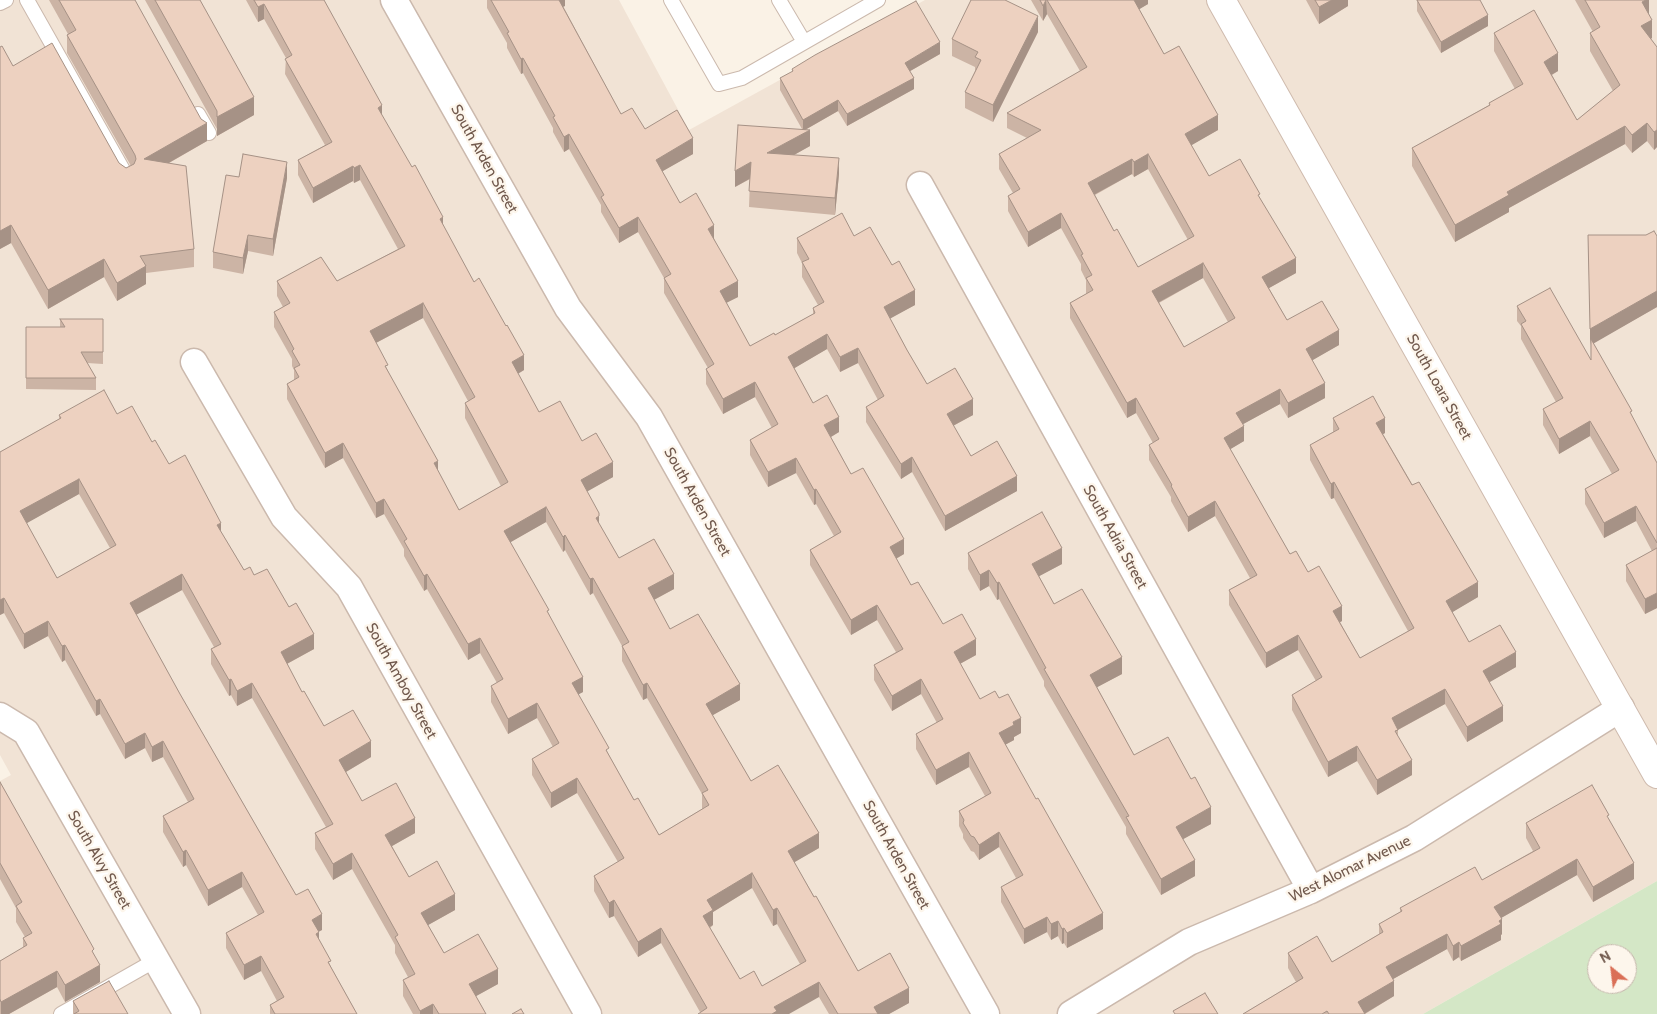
<!DOCTYPE html>
<style>
body{margin:0}
#map{position:relative;width:1657px;height:1014px;overflow:hidden;background:#faf2e6;font-family:Cabin,sans-serif}
canvas{display:block}
.north{position:absolute;left:1587px;top:944px;width:50px;height:50px;box-sizing:border-box;background:#fdf6ec;border:1px solid #c5b7ac;border-radius:50%;rotate:331deg;font-size:14px;font-weight:700;line-height:20px;text-align:center;color:#71594d}
.north::after{content:'';display:block;margin:auto;width:18px;height:22px;background:#da6f56;clip-path:polygon(50% 0,100% 100%,50% 72%,0 100%)}
</style>
<div id="map">
<canvas width="1657" height="1014"></canvas>
<div class="north">N</div>
</div>
<script>
const g = document.querySelector('canvas').getContext('2d');
g.lineJoin = 'round';
function fillPath(path, color) { g.fillStyle = color; g.fill(path, 'evenodd'); }
const poly = rows => new Path2D(rows.map(r => 'M' + r).join(''));
function stroke(path, color, width, dash) { g.strokeStyle = color; g.lineWidth = width; g.lineCap = dash ? 'butt' : 'round'; g.setLineDash(dash || []); g.stroke(path); }
function label(font, color, halo, rows, align = 'center') {
  g.font = font + ' Cabin,sans-serif'; g.lineWidth = 4.5; g.setLineDash([]); g.textBaseline = 'middle'; g.strokeStyle = halo; g.fillStyle = color; for (const [text, x, y, turn = 0] of rows) {
    g.save(); g.translate(x, y); g.rotate((+turn || 0) * Math.PI / 180); g.textAlign = isNaN(turn) ? turn : align; if (halo) g.strokeText(text, 0, 0); g.fillText(text, 0, 0); g.restore();
  }
}
fillPath(poly([
 [0,0,619,0,689,130,925,0,1657,0,1657,881,1423,1014,0,1014,0,781,11,775,0,755]
]), '#f1e3d5');
fillPath(poly([
 [1657,881,1657,1014,1423,1014],
 [1597,954,1627,954,1627,984,1597,984]
]), '#d4e7c6');
const lane = poly([
 [27,0,127,177],
 [671,0,719,84,742,78,878,0],
 [779,0,804,42],
 [0,3,6,0],
 [198,114,209,133],
 [61,1014,156,960]
]);
const street = poly([
 [394,0,568,308,649,417,986,1014],
 [920,185,1311,890],
 [194,362,284,517,349,587,588,1014],
 [0,716,26,732,187,1014],
 [1071,1014,1189,942,1311,890,1414,838,1621,708]
]);
const secondary = poly([
 [1221,0,1657,774]
]);
stroke(lane, '#cbb9ad', 16);
stroke(street, '#cbb9ad', 29);
stroke(secondary, '#cfbbae', 30);
stroke(lane, '#fff', 14);
stroke(street, '#fff', 26);
stroke(secondary, '#fff', 28);
fillPath(poly([
 [49,0,135,0,207,141,169,163,194,249,194,267,146,273,146,284,117,301,104,277,48,309,11,243,0,249,0,47,13,66,119,163,126,168,131,166,67,53,67,35,68,34],
 [145,0,200,0,254,115,217,136,217,129],
 [246,0,324,0,382,116,474,282,524,370,518,374,539,412,582,441,613,477,587,491,599,524,619,558,674,589,654,600,670,629,740,700,712,715,751,781,819,848,794,862,858,971,909,1003,889,1014,829,1014,819,997,700,1012,661,943,638,957,614,916,609,918,594,891,594,876,618,862,577,793,551,808,532,775,532,759,553,747,537,718,508,734,491,702,491,686,497,683,480,653,468,660,427,589,424,591,404,556,404,549,384,514,376,518,343,458,325,468,287,399,287,384,294,380,294,370,292,366,292,359,274,327,274,312,283,307,277,296,277,281,337,281,398,249,360,180,354,183,353,181,313,203,298,175,298,160,325,145,285,74,286,58,264,19,258,22],
 [423,318,468,401,465,403,465,418,501,486,459,510,438,471,388,371,376,343],
 [546,522,563,552,565,550,590,595,593,593,622,646,622,661,643,700,647,698,702,794,702,809,659,835,634,800,609,755,578,694,583,692,549,614,510,542],
 [752,888,773,926,777,924,800,964,762,986,740,979,710,928,713,925,713,912],
 [487,0,565,0,565,6,563,6,621,114,645,129,693,154,662,171,680,203,714,238,738,297,726,303,750,346,775,335,813,314,813,308,818,305,802,277,802,263,797,253,797,238,854,236,915,305,890,318,907,350,927,384,973,415,953,426,971,456,1017,491,945,531,912,472,901,479,866,422,866,407,878,400,858,363,840,372,827,349,794,368,813,403,839,432,831,437,851,474,904,554,896,559,911,585,943,624,976,655,960,664,980,699,1021,733,1014,737,1014,740,1005,745,1103,929,1067,948,1064,943,1062,944,1058,936,1051,940,1047,932,1024,944,1001,902,1001,887,1016,878,999,847,979,860,974,852,971,851,963,838,963,834,959,826,959,811,985,796,969,767,936,785,916,749,916,734,937,723,921,694,892,711,874,680,874,665,896,652,877,620,851,635,810,565,810,550,834,536,816,504,814,505,796,473,768,487,750,455,750,440,772,428,755,397,723,414,706,384,706,369,708,368,664,293,664,278,638,232,619,243,601,212,601,205,569,149,564,152,553,132,553,128,523,73,521,74,507,48,507,43,487,8],
 [1031,0,1148,0,1148,4,1139,9,1164,54,1218,130,1191,145,1209,176,1260,198,1296,273,1269,288,1287,320,1339,345,1312,360,1325,398,1288,418,1280,404,1243,424,1244,441,1230,449,1290,554,1308,572,1342,621,1340,622,1360,658,1408,631,1334,498,1331,499,1310,460,1310,445,1333,432,1333,418,1385,433,1383,434,1478,597,1452,612,1469,642,1516,667,1489,682,1503,721,1467,742,1445,704,1398,730,1398,737,1412,775,1377,795,1357,761,1328,777,1292,710,1292,695,1316,681,1298,650,1266,668,1229,605,1229,590,1250,578,1215,516,1188,532,1171,501,1171,497,1149,460,1149,445,1153,443,1136,413,1127,418,1070,318,1070,303,1086,294,1086,280,1081,270,1081,264,1061,228,1028,247,1008,211,1008,196,1013,193,999,169,999,154,1027,138,1007,128,1007,113,1080,71,1047,14,1043,21],
 [1148,169,1188,240,1138,267,1114,231,1095,195,1132,174,1134,177],
 [1203,278,1228,322,1184,347,1159,303],
 [1306,0,1348,0,1348,6,1319,24],
 [1417,0,1488,26,1441,53,1417,11],
 [1575,0,1649,0,1649,14,1652,38,1651,39,1657,47,1657,147,1654,150,1647,141,1632,153,1625,144,1509,208,1509,212,1455,242,1412,166,1412,148,1489,105,1489,103,1515,89,1494,51,1494,33,1558,71,1552,75,1577,120,1613,91,1590,51,1590,33,1593,32],
 [1038,32,993,122,965,108,965,92,975,71,975,67,952,56,952,39],
 [940,54,910,71,914,89,847,126,838,111,805,130,810,146,794,155,839,174,835,215,749,207,750,179,735,187,802,129,780,90,780,78,792,72,792,69],
 [239,177,287,178,273,256,248,251,243,274,213,268,213,252],
 [1588,235,1657,236,1657,307,1593,343,1657,463,1657,608,1645,614,1626,581,1626,565,1652,551,1636,521,1604,538,1585,504,1585,489,1612,474,1590,436,1559,454,1543,425,1543,409,1556,402,1521,339,1521,326,1517,321,1517,306,1591,359],
 [60,319,103,319,103,364,87,363,96,378,96,390,26,389,26,327,60,327],
 [117,414,152,442,221,532,244,570,254,575,289,607,314,649,287,664,302,692,324,726,371,757,346,772,362,801,415,833,392,846,409,877,455,910,428,925,444,953,498,984,476,996,486,1014,413,1014,403,996,403,980,408,977,395,953,395,945,352,869,333,880,315,849,315,833,326,827,252,698,237,706,231,695,229,696,211,664,211,649,214,647,182,590,136,615,180,694,296,895,322,930,319,931,319,940,331,967,357,1014,270,1014,270,1005,277,1001,261,971,244,980,226,948,226,933,258,915,242,887,208,906,186,865,183,867,163,832,163,816,188,802,163,757,152,762,145,748,125,759,100,714,96,716,65,660,62,662,48,636,24,649,4,613,0,615,0,452,59,419,59,415],
 [79,494,110,548,57,578,26,523],
 [968,553,1062,564,1039,576,1054,604,1122,674,1097,687,1134,755,1211,824,1183,839,1195,876,1161,895,1126,834,1126,827,1044,686,1044,681,999,599,997,600,989,586,980,591,968,569],
 [0,782,94,955,100,982,65,1002,57,987,9,1014,0,1014,0,961,23,948,23,938,25,937,16,922,16,908,0,879],
 [1609,819,1634,879,1593,902,1577,875,1501,918,1502,934,1501,935,1501,940,1461,961,1459,957,1453,961,1447,949,1393,979,1394,996,1365,1014,1243,1014,1296,982,1288,968,1288,953,1332,962,1379,934,1379,924,1400,912,1400,908,1482,880,1533,851,1526,838,1526,823],
 [73,1001,128,1014,73,1014]
]), '#ccb4a5');
fillPath(poly([
 [557,0,565,0,565,6,557,10],
 [1046,0,1047,14,1043,21,1043,6],
 [1133,0,1148,0,1148,4,1133,13],
 [1332,0,1348,0,1348,6,1319,24,1319,7],
 [1646,0,1649,0,1649,16,1642,2],
 [264,4,264,19,258,22,258,7],
 [1488,15,1488,26,1441,53,1441,42],
 [1038,16,1038,32,993,122,993,105],
 [1652,20,1652,38,1641,44,1641,26],
 [940,42,940,54,905,74,905,63],
 [1558,53,1558,71,1544,79,1544,62],
 [523,58,523,73,521,74,521,59],
 [914,78,914,89,847,126,847,114],
 [254,97,254,115,217,136,217,117],
 [838,100,838,111,803,131,803,120],
 [382,105,382,120,378,108],
 [1218,115,1218,130,1185,149,1185,134],
 [207,123,207,141,144,177,144,159],
 [1647,123,1647,141,1632,153,1632,135],
 [1625,126,1625,144,1509,208,1509,212,1455,242,1455,225,1507,192],
 [810,130,810,146,767,170,767,153],
 [1657,130,1657,147,1654,150,1654,132],
 [569,134,569,149,564,152,564,137],
 [693,138,693,154,656,175,656,160],
 [1148,154,1148,169,1134,177,1134,162],
 [839,158,839,174,835,215,835,198],
 [1132,159,1132,174,1088,198,1088,183],
 [287,162,287,178,273,256,273,239],
 [751,162,751,178,735,187,735,171],
 [360,165,360,180,354,183,354,168],
 [353,166,353,181,313,203,313,188],
 [1061,213,1061,228,1028,247,1028,232],
 [443,217,443,232,440,219],
 [638,217,638,232,619,243,619,228],
 [11,225,11,243,0,249,0,231],
 [714,225,714,241,708,229],
 [248,235,248,251,243,274,243,258],
 [1296,258,1296,273,1262,292,1262,277],
 [104,259,104,277,48,309,48,290],
 [1203,263,1203,278,1152,306,1152,291],
 [146,266,146,284,117,301,117,283],
 [738,281,738,297,720,306,720,291],
 [915,290,915,305,884,322,884,307],
 [1657,291,1657,307,1591,345,1591,339,1590,345,1590,329],
 [423,303,423,318,370,346,370,331],
 [1339,330,1339,345,1306,364,1306,349],
 [827,334,827,349,788,372,788,357],
 [858,348,858,363,840,372,840,357],
 [524,355,524,370,512,377,512,362],
 [755,382,755,397,723,414,723,399],
 [1325,383,1325,398,1288,418,1288,403],
 [1280,389,1280,404,1236,428,1236,413],
 [1136,398,1136,413,1127,418,1127,403],
 [973,399,973,415,947,429,947,414],
 [839,417,839,432,824,441,824,425],
 [1385,418,1385,433,1376,438,1376,423],
 [1590,421,1590,436,1559,454,1559,439],
 [1244,426,1244,441,1224,453,1224,438],
 [343,443,343,458,325,468,325,453],
 [912,457,912,472,901,479,901,464],
 [796,458,796,473,768,487,768,472],
 [438,461,438,476,434,463],
 [613,462,613,477,581,495,581,480],
 [1017,476,1017,491,945,531,945,516],
 [79,479,79,494,20,527,20,511],
 [1334,482,1334,498,1331,499,1331,484],
 [816,489,816,504,814,505,814,490],
 [384,499,384,514,376,518,376,503],
 [1215,501,1215,516,1188,532,1188,517],
 [1636,506,1636,521,1604,538,1604,523],
 [546,507,546,522,504,546,504,531],
 [599,516,599,531,596,518],
 [221,523,221,538,217,525],
 [565,535,565,550,563,552,563,537],
 [904,539,904,554,890,562,890,547],
 [1062,548,1062,564,1032,580,1032,564],
 [989,570,989,586,980,591,980,575],
 [182,574,182,590,130,618,130,603],
 [427,574,427,589,424,591,424,576],
 [674,574,674,589,648,603,648,588],
 [593,578,593,593,590,595,590,579],
 [999,582,999,599,997,600,997,583],
 [1478,582,1478,597,1446,616,1446,601],
 [1657,593,1657,608,1645,614,1645,599],
 [4,598,4,613,0,615,0,600],
 [877,605,877,620,851,635,851,620],
 [1342,606,1342,621,1333,626,1333,611],
 [48,621,48,636,24,649,24,634],
 [314,634,314,649,281,667,281,652],
 [1298,635,1298,650,1266,668,1266,653],
 [480,638,480,653,468,660,468,644],
 [976,639,976,655,954,667,954,652],
 [65,645,65,660,62,662,62,646],
 [1516,652,1516,667,1483,686,1483,671],
 [1122,657,1122,674,1090,691,1090,675],
 [583,677,583,692,572,698,572,683],
 [231,679,231,695,229,696,229,680],
 [921,679,921,694,892,711,892,696],
 [252,683,252,698,237,706,237,691],
 [647,683,647,698,643,700,643,685],
 [740,684,740,700,706,719,706,704],
 [1445,689,1445,704,1392,733,1392,718],
 [100,699,100,714,96,716,96,701],
 [537,703,537,718,508,734,508,719],
 [1503,706,1503,721,1467,742,1467,727],
 [1021,718,1021,733,1014,737,1014,740,999,748,999,733,1013,722],
 [145,733,145,748,125,759,125,744],
 [163,741,163,757,152,762,152,747],
 [371,741,371,757,339,776,339,760],
 [1357,746,1357,761,1328,777,1328,762],
 [969,752,969,767,936,785,936,770],
 [1412,760,1412,775,1377,795,1377,780],
 [577,778,577,793,551,808,551,793],
 [1211,807,1211,824,1176,843,1176,827],
 [415,818,415,833,385,850,385,835],
 [999,832,999,847,979,860,979,845],
 [819,833,819,848,788,866,788,851],
 [186,850,186,865,183,867,183,852],
 [352,853,352,869,333,880,333,864],
 [1577,859,1577,875,1494,922,1494,907],
 [1195,860,1195,876,1161,895,1161,879],
 [1634,863,1634,879,1593,902,1593,887],
 [242,872,242,887,208,906,208,890],
 [752,873,752,888,713,912,713,925,703,931,703,916,707,900],
 [455,894,455,910,421,929,421,913],
 [614,900,614,916,609,918,609,903],
 [777,908,777,924,773,926,773,910],
 [1103,913,1103,929,1067,948,1067,933],
 [322,914,322,930,312,935,312,920],
 [1047,917,1047,932,1024,944,1024,929],
 [1502,919,1502,934,1501,935,1501,940,1461,961,1461,946],
 [1058,921,1058,936,1051,940,1051,924],
 [661,928,661,943,638,957,638,942],
 [1064,928,1064,943,1062,944,1062,929],
 [319,932,319,948,316,934],
 [1447,934,1447,949,1386,983,1386,967],
 [1459,942,1459,957,1453,961,1453,946],
 [261,956,261,971,244,980,244,965],
 [100,965,100,982,65,1002,65,985],
 [498,969,498,984,469,1000,469,984],
 [57,971,57,987,9,1014,1,1014,1,1002],
 [1394,981,1394,996,1364,1014,1358,1002],
 [819,982,819,997,789,1014,772,1014,774,1007],
 [909,988,909,1003,889,1014,874,1014,874,1007],
 [433,1004,433,1014,420,1014,420,1011]
]), '#a69286');
const building = poly([
 [59,0,135,0,201,119,207,123,144,159,186,166,194,249,140,256,146,266,117,283,104,259,48,290,11,225,0,231,0,47,2,46,13,66,52,43,119,163,126,168,134,164,136,159,135,155,67,35,76,30,59,0],
 [155,0,200,0,254,97,217,117,217,111,155,0],
 [254,0,324,0,382,105,378,108,412,167,415,165,443,217,440,219,474,282,479,278,506,326,507,325,524,355,512,362,539,412,560,401,582,441,596,433,613,462,581,480,599,513,599,516,596,518,619,558,654,539,674,574,648,588,670,629,698,614,740,684,706,704,751,781,778,765,819,833,788,851,814,897,816,896,858,971,890,953,909,988,874,1007,878,1014,838,1014,819,982,774,1007,777,1011,772,1014,698,1014,707,1008,661,928,638,942,614,900,609,903,594,876,624,858,577,778,551,793,532,759,559,743,537,703,508,719,491,686,503,679,480,638,468,644,427,574,424,576,404,541,407,539,384,499,376,503,343,443,325,453,287,384,299,377,294,368,300,365,292,351,294,349,274,312,290,303,277,281,321,257,337,281,405,246,360,165,354,168,353,166,313,188,298,160,332,142,285,59,292,55,264,4,258,7,254,0],
 [423,303,475,397,465,403,508,482,459,510,434,463,438,461,385,366,388,365,370,331,423,303],
 [546,507,563,537,565,535,590,579,593,578,629,642,622,646,643,685,647,683,708,790,702,793,709,805,659,835,638,798,634,800,606,750,609,748,572,683,583,677,547,611,549,610,504,531,546,507],
 [752,873,773,910,777,908,806,961,762,986,754,971,740,979,703,916,713,910,707,900,752,873],
 [491,0,559,0,621,114,632,108,645,129,677,110,693,138,656,160,680,203,696,193,714,225,708,229,738,281,720,291,750,346,774,333,775,335,815,313,813,308,824,302,802,262,809,259,797,238,842,213,854,236,870,227,892,265,899,261,915,290,884,307,907,350,927,384,955,368,973,399,947,414,971,456,997,441,1017,476,945,516,912,457,901,464,866,407,884,396,858,348,840,357,827,334,788,357,813,403,827,395,839,417,824,425,851,474,863,468,904,539,890,547,911,585,918,582,943,624,962,614,976,639,954,652,980,699,995,691,999,698,1008,694,1021,718,1013,722,1014,725,999,733,1036,799,1038,798,1103,913,1067,933,1064,928,1062,929,1058,921,1051,924,1047,917,1024,929,1001,887,1023,875,999,832,979,845,974,837,971,836,963,823,964,820,959,811,991,793,969,752,936,770,916,734,943,719,921,679,892,696,874,665,903,649,877,605,851,620,810,550,841,532,816,489,814,490,796,458,768,472,750,440,778,424,755,382,723,399,706,369,714,364,664,278,671,274,638,217,619,228,601,197,604,195,569,134,564,137,553,117,555,116,523,58,521,59,507,33,509,32,491,0],
 [971,0,1005,0,1038,16,993,105,965,92,981,60,975,57,978,52,952,39,971,0],
 [1040,0,1046,0,1043,6,1040,0],
 [1047,0,1134,0,1164,54,1179,46,1218,115,1185,134,1209,176,1240,159,1260,194,1258,195,1296,258,1262,277,1287,320,1322,301,1339,330,1306,349,1325,383,1288,403,1280,389,1236,413,1244,426,1224,438,1290,554,1296,551,1308,572,1319,566,1342,606,1333,611,1360,658,1414,628,1334,482,1331,484,1310,445,1339,429,1333,418,1373,396,1385,418,1376,423,1412,485,1419,482,1478,582,1446,601,1469,642,1500,625,1516,652,1483,671,1503,706,1467,727,1445,689,1392,718,1398,730,1395,731,1412,760,1377,780,1357,746,1328,762,1292,695,1322,677,1298,635,1266,653,1229,590,1257,575,1215,501,1188,517,1171,486,1172,485,1149,445,1159,439,1136,398,1127,403,1070,303,1093,290,1086,278,1092,275,1081,255,1083,254,1061,213,1028,232,1008,196,1020,189,999,154,1041,130,1007,113,1087,67,1047,0],
 [1148,154,1194,236,1138,267,1117,229,1114,231,1088,183,1132,159,1134,162,1148,154],
 [1203,263,1235,318,1184,347,1152,291,1203,263],
 [1315,0,1332,0,1319,7,1315,0],
 [1417,0,1480,0,1488,15,1441,42,1417,0],
 [1585,0,1646,0,1642,2,1652,20,1641,26,1657,47,1657,130,1654,132,1647,123,1632,135,1625,126,1507,192,1509,195,1455,225,1412,148,1490,105,1489,103,1523,84,1494,33,1534,10,1558,53,1544,62,1577,120,1620,85,1590,33,1600,27,1585,0],
 [916,1,940,42,905,63,914,78,847,114,838,100,803,120,780,78,793,71,792,69,815,55,916,1],
 [738,125,810,130,767,153,839,158,835,198,749,191,751,162,735,171,738,125],
 [243,154,287,162,273,239,248,235,243,258,213,252,226,175,239,177,243,154],
 [1654,231,1657,236,1657,291,1590,329,1588,235,1646,235,1654,231],
 [1550,288,1591,360,1591,339,1632,411,1630,412,1657,463,1657,543,1636,506,1604,523,1585,489,1619,470,1590,421,1559,439,1543,409,1563,398,1521,324,1526,321,1517,306,1550,288],
 [60,319,103,319,103,352,81,352,96,378,26,378,26,327,65,327,60,319],
 [104,390,117,414,132,406,152,442,155,440,169,464,185,455,221,523,217,525,244,570,250,567,254,575,267,569,289,607,296,603,314,634,281,652,302,692,304,691,324,726,353,710,371,741,339,760,362,801,396,783,415,818,385,835,409,877,437,861,455,894,421,913,444,953,478,934,498,969,469,984,486,1014,439,1014,433,1004,420,1011,403,980,415,974,395,937,398,935,352,853,333,864,315,833,333,824,252,683,237,691,231,679,229,680,211,649,221,644,182,574,130,603,180,694,296,895,308,889,322,914,312,920,319,932,316,934,331,961,328,962,357,1014,275,1014,270,1005,284,997,261,956,244,965,226,933,264,912,242,872,208,890,186,850,183,852,163,816,194,799,163,741,152,747,145,733,125,744,100,699,96,701,65,645,62,646,48,621,24,634,4,598,0,600,0,452,61,418,59,415,104,390],
 [79,479,116,545,57,578,20,511,79,479],
 [1042,512,1062,548,1032,564,1054,604,1082,589,1122,657,1090,675,1134,755,1168,737,1191,779,1195,777,1211,807,1176,827,1195,860,1161,879,1126,817,1129,816,1044,669,1046,668,999,582,997,583,989,570,980,575,968,553,1042,512],
 [1657,548,1657,593,1645,599,1626,565,1657,548],
 [0,782,94,949,92,951,100,965,65,985,57,971,1,1002,0,999,0,961,27,945,23,938,32,933,16,906,22,902,0,863,0,782],
 [1592,785,1609,815,1607,816,1634,863,1593,887,1577,859,1494,907,1502,919,1499,921,1501,924,1461,946,1459,942,1453,946,1447,934,1386,967,1394,981,1358,1002,1365,1014,1329,1014,1327,1011,1322,1014,1243,1014,1303,978,1288,953,1317,936,1332,962,1383,932,1379,924,1402,911,1400,908,1475,867,1482,880,1540,848,1526,823,1592,785],
 [109,981,128,1014,74,1014,79,1011,73,1001,109,981],
 [1205,993,1218,1014,1175,1014,1173,1011,1205,993],
 [521,1009,524,1014,512,1014,521,1009]
]);
fillPath(building, '#edd1c0');
stroke(building, '#a69286', 1);
label('15px', '#71594d', '#fdf6ec', [
 ["South Arden Street",484,159,61],
 ["South Loara Street",1439,387,61],
 ["South Arden Street",697,502,61],
 ["South Adria Street",1115,537,61],
 ["South Amboy Street",401,681,61],
 ["South Arden Street",896,855,61],
 ["South Alvy Street",99,860,60],
 ["West Alomar Avenue",1350,869,-26]
]);
</script>
